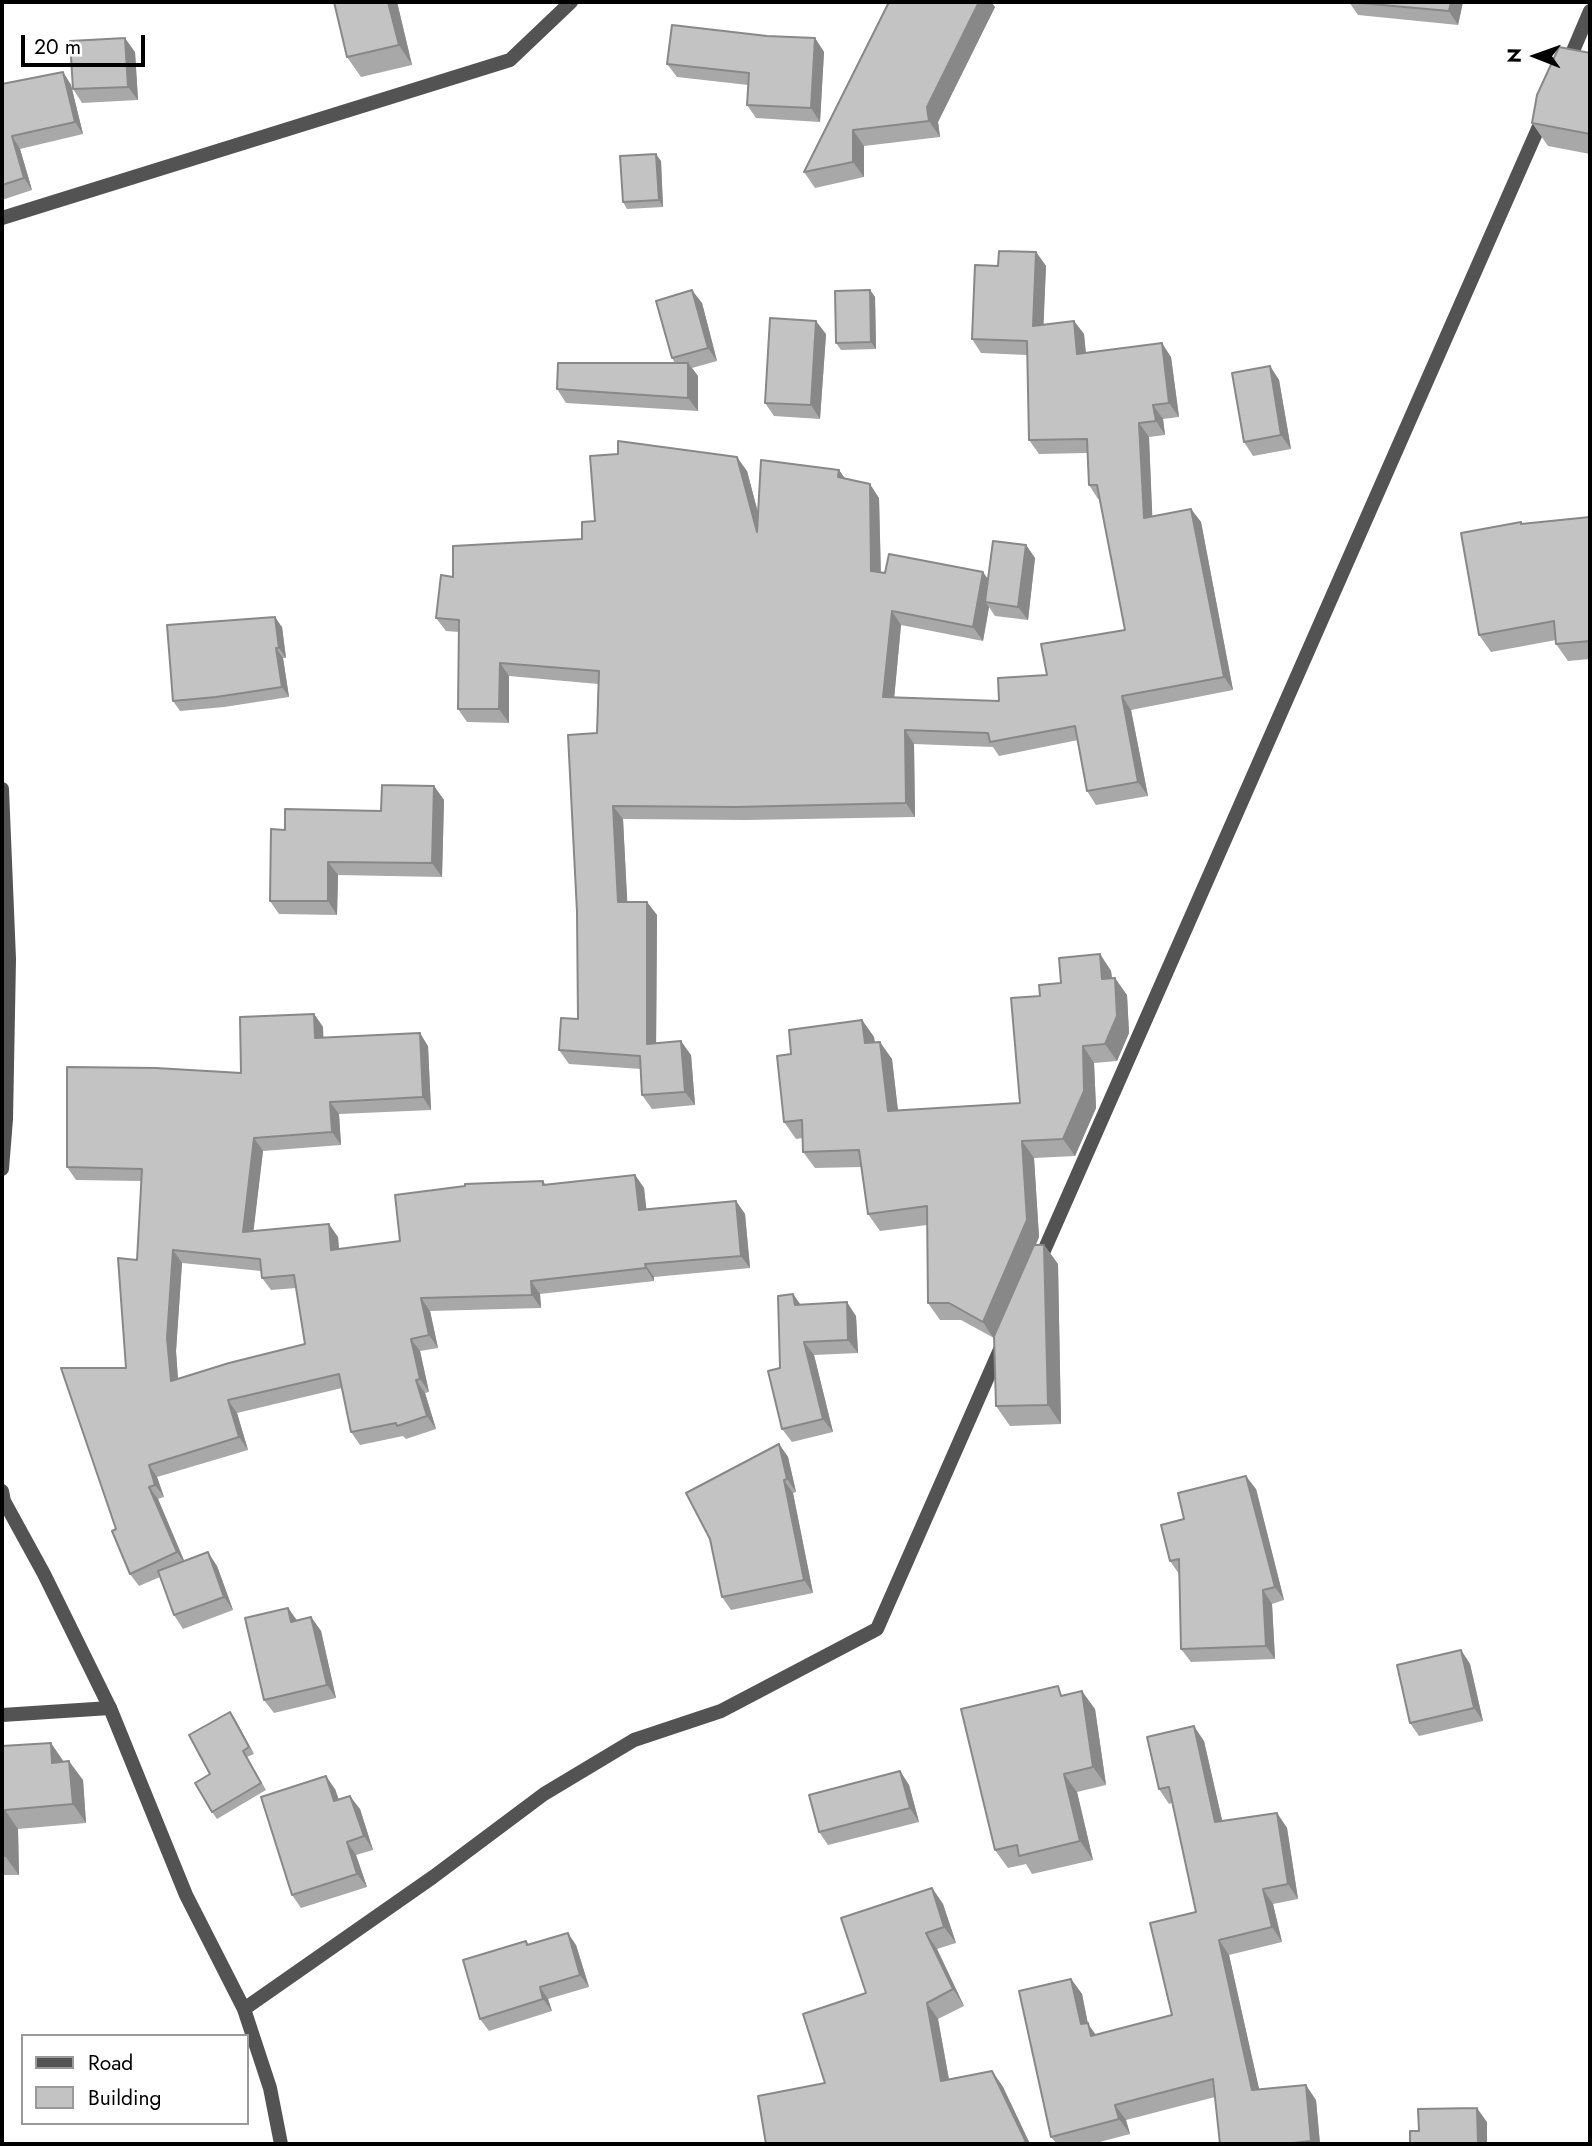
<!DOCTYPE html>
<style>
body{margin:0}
#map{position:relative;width:1592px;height:2146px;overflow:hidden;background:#fff;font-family:Jost,sans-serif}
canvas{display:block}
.frame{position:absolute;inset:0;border:4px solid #000;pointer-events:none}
.legend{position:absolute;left:21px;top:2034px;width:228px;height:91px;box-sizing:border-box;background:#fff;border:2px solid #999;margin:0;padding:9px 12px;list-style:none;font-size:21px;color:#000}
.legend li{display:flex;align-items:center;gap:14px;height:35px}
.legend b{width:35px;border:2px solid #999}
.north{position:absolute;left:1501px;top:21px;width:70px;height:70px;-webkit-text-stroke:5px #fff;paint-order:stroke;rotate:271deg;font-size:19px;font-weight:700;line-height:28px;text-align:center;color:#000}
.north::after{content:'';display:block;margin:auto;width:24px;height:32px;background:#000;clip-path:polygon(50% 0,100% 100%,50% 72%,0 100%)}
.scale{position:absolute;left:21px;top:35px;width:124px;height:32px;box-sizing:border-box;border:4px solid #000;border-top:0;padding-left:9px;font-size:21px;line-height:24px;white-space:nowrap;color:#000;-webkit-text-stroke:5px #fff;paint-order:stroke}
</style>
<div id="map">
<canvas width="1592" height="2146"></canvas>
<div class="frame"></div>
<ul class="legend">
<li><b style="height:9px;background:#535353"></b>Road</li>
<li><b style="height:19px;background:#c3c3c3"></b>Building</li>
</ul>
<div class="north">N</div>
<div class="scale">20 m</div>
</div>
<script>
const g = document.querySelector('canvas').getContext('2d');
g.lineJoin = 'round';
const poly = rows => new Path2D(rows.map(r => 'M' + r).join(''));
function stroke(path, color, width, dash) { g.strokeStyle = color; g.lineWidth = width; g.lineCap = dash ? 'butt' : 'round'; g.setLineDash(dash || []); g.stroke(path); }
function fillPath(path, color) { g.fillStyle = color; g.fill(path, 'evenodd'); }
stroke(poly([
 [1567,65,1590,11],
 [2,218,510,60,571,2],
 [1039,1262,1544,115],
 [2,1715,110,1708],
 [244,2009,433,1877,544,1794,634,1740,721,1711,877,1629,1002,1345]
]), '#535353', 14);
stroke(poly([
 [2,789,9,959,6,1119,2,1169],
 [2,1491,4,1501,44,1574,110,1708,186,1895,244,2009,270,2088,281,2144]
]), '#535353', 14);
fillPath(poly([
 [397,2,412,65,361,77,347,57],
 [889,2,991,2,995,7,938,122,940,137,864,146,864,177,815,188,804,172],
 [1349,2,1463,2,1458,25,1358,15],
 [767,36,815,38,824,52,820,122,756,118,747,105,748,85,677,77,667,64],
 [135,52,138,100,82,103,73,89],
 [1590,53,1590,154,1548,146,1532,123],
 [63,72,71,85,83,134,20,149,32,190,2,200,2,84],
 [661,161,663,207,627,209,623,202],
 [1036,252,1046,266,1043,325,1074,321,1084,334,1086,353,1171,357,1179,417,1163,419,1165,435,1149,437,1152,516,1191,509,1201,522,1233,690,1131,710,1148,796,1096,805,1087,791,1078,740,999,756,993,747,914,744,915,817,746,820,623,819,627,902,647,902,657,915,656,1043,691,1055,695,1105,652,1109,642,1095,641,1069,569,1064,559,1050,578,1019,597,733,598,684,509,676,509,723,467,722,458,709,459,632,446,631,436,618,453,577,582,539,595,521,747,471,758,514,839,470,845,479,879,498,881,572,988,580,1026,545,1035,558,1028,620,995,616,989,607,983,641,901,625,894,697,999,701,1047,675,1125,630,1100,499,1098,499,1089,485,1087,453,1039,454,1029,440,1027,355,981,353,972,339,998,266],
 [870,290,875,297,876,349,841,350,836,343],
 [702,303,717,361,692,368,698,376,698,411,566,403,557,389,675,363,672,358],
 [826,334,820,419,774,416,765,403],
 [1270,366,1279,380,1291,449,1253,456,1244,442],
 [1590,517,1590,659,1568,661,1556,644,1556,640,1491,652,1479,635,1522,524],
 [282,627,286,658,283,658,289,697,224,707,180,711,173,701],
 [434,786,444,800,442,877,338,875,337,915,279,914,270,901,285,830,381,811],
 [1100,954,1111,971,1112,978,1127,995,1129,1033,1117,1061,1094,1063,1096,1108,1075,1156,1034,1158,1039,1237,1036,1245,1044,1245,1058,1264,1061,1424,1010,1426,996,1406,994,1338,961,1320,940,1320,928,1303,927,1225,880,1231,868,1214,862,1167,815,1168,803,1152,803,1138,796,1139,784,1122,791,1054,862,1020,874,1037,875,1042,892,1059,898,1111,1020,1103,1040,996,1061,983],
 [314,1014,323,1027,323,1037,428,1046,431,1110,339,1114,341,1145,263,1151,253,1231,338,1237,339,1249,400,1241,543,1181,546,1185,635,1175,644,1188,646,1209,736,1201,745,1214,750,1268,654,1277,654,1281,540,1294,541,1308,430,1311,438,1348,420,1351,429,1392,425,1393,436,1429,406,1439,403,1436,360,1445,351,1432,342,1388,237,1413,248,1450,157,1477,164,1497,158,1499,184,1561,217,1566,233,1610,183,1629,174,1615,160,1577,139,1586,130,1574,116,1529,126,1368,137,1260,141,1181,76,1180,67,1167,241,1073],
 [182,1263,261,1271,262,1278,271,1290,296,1288,305,1344,178,1379,176,1351],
 [793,1294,800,1304,856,1316,858,1353,814,1355,833,1432,792,1442,782,1429,780,1368],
 [779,1444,788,1457,796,1492,793,1493,813,1593,731,1610,722,1597],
 [1256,1489,1284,1600,1272,1604,1275,1659,1191,1662,1181,1649,1179,1574,1170,1561,1184,1519],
 [288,1608,297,1620,311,1617,321,1631,336,1698,274,1713,264,1700],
 [1461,1650,1470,1664,1483,1721,1419,1736,1410,1723],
 [1065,1695,1095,1709,1106,1785,1077,1792,1093,1860,1032,1874,1026,1864,1008,1868,995,1850],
 [230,1712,254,1754,247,1757,266,1790,217,1819,212,1812,210,1774],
 [1204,1741,1222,1821,1277,1813,1287,1828,1298,1899,1273,1904,1282,1942,1229,1955,1259,2090,1316,2100,1320,2144,1220,2144,1215,2097,1126,2120,1130,2134,1092,2144,1057,2144,1051,2137,1071,1979,1082,1994,1088,2024,1096,2035,1172,2015,1196,1912,1172,1803,1169,1804,1159,1789],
 [2,1746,64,1762,83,1780,86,1823,18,1829,19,1875,2,1875],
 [900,1771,909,1785,919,1822,828,1845,819,1832],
 [335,1789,339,1800,360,1809,373,1850,356,1855,367,1887,301,1908,292,1895],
 [932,1888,943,1904,956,1943,937,1949,964,2006,938,2019,949,2079,992,2071,1003,2087,1030,2144,766,2144,825,2083,866,1993],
 [526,1941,529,1945,576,1945,589,1987,548,1999,552,2011,489,2031,480,2019]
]), '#a8a8a8');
fillPath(poly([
 [388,2,397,2,412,65,399,45],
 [979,2,991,2,995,7,938,122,940,137,929,121,927,107],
 [1451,2,1463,2,1458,25,1449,11],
 [125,38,135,52,138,100,128,87],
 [815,38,824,52,820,122,811,108],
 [63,72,71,85,83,134,75,122],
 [853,130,864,146,864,177,853,162],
 [12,136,20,149,32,190,24,178],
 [656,154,661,161,663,207,659,200],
 [1036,252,1046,266,1043,339,1033,326],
 [692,290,702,303,717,361,708,348],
 [870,290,875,297,876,349,871,342],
 [816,321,826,334,820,419,811,405],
 [1074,321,1084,334,1087,367,1077,354],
 [1162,343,1171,357,1179,417,1169,403],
 [688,363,698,376,698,411,688,398],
 [1270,366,1279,380,1291,449,1281,435],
 [1153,405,1163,419,1165,435,1156,421],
 [1139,423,1149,437,1153,532,1144,518],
 [737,457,747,471,767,546,757,532],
 [839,470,849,484,838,477],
 [870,484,879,498,881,585,871,571],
 [1191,509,1201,522,1233,690,1224,677],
 [1026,545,1035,558,1028,620,1018,607],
 [983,572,993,586,985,602,989,607,983,641,973,627],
 [892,611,901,625,893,711,883,697],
 [275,617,282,627,286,658,279,648],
 [276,648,283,658,289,697,282,687],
 [500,663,509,676,509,723,499,709],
 [1122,696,1131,710,1148,796,1138,782],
 [905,730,914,744,915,817,906,803],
 [434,786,444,800,442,877,432,863],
 [613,806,623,819,628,915,618,902],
 [328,862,338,875,337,915,328,901],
 [647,902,657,915,656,1058,647,1044],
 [1100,954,1111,971,1114,996,1102,979],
 [1115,978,1127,995,1129,1033,1117,1061,1105,1044],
 [314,1014,323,1027,324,1050,315,1038],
 [862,1020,874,1037,876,1060,865,1043],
 [420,1033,428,1046,431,1110,423,1097],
 [681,1041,691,1055,695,1105,685,1092],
 [880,1042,892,1059,900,1128,888,1111],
 [1083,1046,1094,1063,1096,1108,1075,1156,1063,1139],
 [330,1102,339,1114,341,1145,332,1132],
 [254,1138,263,1151,252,1244,243,1232],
 [1022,1141,1034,1158,1039,1237,994,1339,983,1322],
 [635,1175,644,1188,648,1223,639,1210],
 [736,1201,745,1214,750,1268,741,1256],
 [329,1224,338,1237,340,1263,331,1250],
 [1044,1245,1058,1264,1061,1424,1048,1405],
 [173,1250,182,1263,176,1351,179,1394,171,1381,167,1338],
 [645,1264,654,1277,654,1281,646,1268],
 [531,1281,540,1294,541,1308,532,1295],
 [793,1294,802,1307,795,1305],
 [421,1298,430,1311,438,1348,429,1335],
 [847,1302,856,1316,858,1353,848,1340],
 [411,1339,420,1351,429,1392,420,1379],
 [804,1342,814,1355,833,1432,823,1419],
 [416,1380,425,1393,436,1429,427,1416],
 [228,1400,237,1413,248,1450,239,1437],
 [779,1444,788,1457,796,1492,787,1479],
 [149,1465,157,1477,164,1497,155,1485],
 [1246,1476,1256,1489,1284,1600,1275,1587],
 [784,1480,793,1493,813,1593,804,1580],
 [149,1487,158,1499,186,1565,177,1552],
 [208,1552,217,1566,233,1610,224,1597],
 [1263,1590,1272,1604,1275,1659,1266,1646],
 [288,1608,297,1621,291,1622],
 [311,1617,321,1631,336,1698,327,1685],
 [1461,1650,1470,1664,1483,1721,1474,1708],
 [1082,1691,1095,1709,1106,1785,1093,1767],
 [230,1712,235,1719,254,1754,249,1747],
 [1194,1726,1204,1741,1226,1837,1215,1822],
 [51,1743,64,1762,52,1763],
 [69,1761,83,1780,86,1823,73,1804],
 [900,1771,909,1785,919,1822,910,1808],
 [1064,1774,1077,1792,1093,1860,1080,1841],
 [326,1776,335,1789,344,1815,334,1801],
 [350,1796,360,1809,373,1850,364,1836],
 [5,1810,18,1829,19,1875,5,1856],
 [1277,1813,1287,1828,1298,1899,1288,1884],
 [347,1842,356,1855,367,1887,357,1874],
 [932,1888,943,1904,956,1943,944,1927],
 [1263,1889,1273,1904,1282,1942,1272,1927],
 [568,1933,576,1945,589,1987,580,1975],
 [926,1933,937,1949,964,2006,953,1989],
 [1219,1940,1229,1955,1263,2106,1252,2090],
 [1071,1979,1082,1994,1088,2024,1098,2038,1102,2051,1081,2024],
 [540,1987,548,1999,552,2011,543,1999],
 [927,2003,938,2019,952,2097,941,2081],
 [992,2071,1003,2087,1030,2144,1027,2144,1026,2142],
 [1306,2085,1316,2100,1320,2144,1314,2144,1311,2141],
 [1115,2105,1126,2120,1130,2134,1119,2119],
 [1477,2108,1487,2122,1487,2144,1478,2144]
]), '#888');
const building = poly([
 [334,2,388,2,399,45,347,57,334,2],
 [889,2,979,2,927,107,929,121,853,130,853,162,804,172,889,2],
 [1349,2,1451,2,1449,11,1349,2],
 [672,25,767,36,815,38,811,108,747,105,749,73,667,64,672,25],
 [125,38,128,87,73,89,70,41,125,38],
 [1559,47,1590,53,1590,134,1532,123,1537,95,1559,47],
 [63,72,75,122,12,136,24,178,2,185,2,84,63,72],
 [656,154,659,200,623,202,620,156,656,154],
 [999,251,1036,252,1033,326,1074,321,1077,354,1162,343,1169,403,1153,405,1156,421,1139,423,1144,518,1191,509,1224,677,1122,696,1138,782,1087,791,1075,726,990,742,988,733,905,730,906,803,736,807,613,806,618,902,647,902,647,1044,681,1041,685,1092,642,1095,640,1056,559,1050,561,1018,578,1019,577,912,568,735,597,733,599,671,500,663,499,709,458,709,459,620,436,618,441,575,453,577,453,546,582,539,582,522,595,521,590,456,618,454,618,441,737,457,757,532,761,460,839,470,838,477,870,484,871,571,885,573,889,554,983,572,973,627,892,611,883,697,999,701,998,678,1047,675,1041,644,1125,630,1097,485,1089,485,1087,439,1029,440,1027,341,972,339,975,265,998,266,999,251],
 [692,290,708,348,672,358,656,301,692,290],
 [870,290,871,342,836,343,835,291,870,290],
 [770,318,816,321,811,405,765,403,770,318],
 [558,363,688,363,688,398,557,389,558,363],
 [1270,366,1281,435,1244,442,1232,373,1270,366],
 [1590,517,1590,641,1556,644,1554,621,1479,635,1461,533,1521,522,1521,524,1590,517],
 [993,541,1026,545,1018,607,985,602,993,541],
 [275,617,279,648,276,648,282,687,216,697,173,701,167,625,275,617],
 [382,785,434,786,432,863,328,862,328,901,270,901,271,829,285,830,285,809,381,811,382,785],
 [1100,954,1102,979,1115,978,1117,1016,1105,1044,1083,1046,1084,1091,1063,1139,1022,1141,1027,1220,983,1322,949,1303,928,1303,927,1206,868,1214,859,1150,803,1152,802,1120,784,1122,777,1056,791,1054,789,1030,862,1020,865,1043,880,1042,888,1111,1020,1103,1011,998,1040,996,1039,985,1061,983,1059,958,1100,954],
 [314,1014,315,1038,420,1033,423,1097,330,1102,332,1132,254,1138,243,1232,329,1224,331,1250,400,1241,395,1195,465,1186,465,1184,543,1181,543,1185,635,1175,639,1210,736,1201,741,1256,645,1264,646,1268,531,1281,532,1295,421,1298,429,1335,411,1339,420,1379,416,1380,427,1416,397,1426,396,1423,351,1432,339,1374,228,1400,239,1437,149,1465,155,1485,149,1487,177,1552,130,1574,112,1531,116,1529,61,1368,126,1368,118,1258,137,1260,142,1169,67,1167,67,1067,156,1068,241,1073,240,1017,314,1014],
 [173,1250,260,1259,262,1278,294,1275,305,1344,229,1363,171,1381,167,1338,173,1250],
 [1034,1245,1044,1245,1048,1405,996,1406,994,1336,1034,1245],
 [793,1294,795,1305,847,1302,848,1340,804,1342,823,1419,782,1429,768,1371,780,1368,778,1296,793,1294],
 [779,1444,787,1479,784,1480,804,1580,722,1597,710,1539,686,1493,779,1444],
 [1246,1476,1275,1587,1263,1590,1266,1646,1181,1649,1179,1559,1170,1561,1161,1525,1184,1519,1178,1493,1246,1476],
 [208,1552,224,1597,174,1615,158,1571,208,1552],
 [288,1608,291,1622,311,1617,327,1685,264,1700,245,1618,288,1608],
 [1461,1650,1474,1708,1410,1723,1397,1665,1461,1650],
 [1058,1686,1061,1696,1082,1691,1093,1767,1064,1774,1080,1841,1019,1856,1017,1845,995,1850,961,1709,1058,1686],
 [230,1712,249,1747,243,1751,261,1783,212,1812,195,1783,210,1774,189,1735,230,1712],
 [1194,1726,1215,1822,1277,1813,1288,1884,1263,1889,1272,1927,1219,1940,1252,2090,1306,2085,1311,2141,1283,2144,1220,2144,1213,2079,1115,2105,1119,2119,1051,2137,1019,1991,1071,1979,1081,2024,1088,2023,1091,2036,1172,2015,1150,1923,1196,1912,1169,1787,1159,1789,1147,1737,1194,1726],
 [51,1743,52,1763,69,1761,73,1804,5,1810,5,1856,2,1856,2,1746,51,1743],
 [900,1771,910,1808,819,1832,809,1795,900,1771],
 [326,1776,334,1801,350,1796,364,1836,347,1842,357,1874,292,1895,261,1797,326,1776],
 [932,1888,944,1927,926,1933,953,1989,927,2003,941,2081,992,2071,1026,2142,1019,2144,766,2144,758,2096,825,2083,803,2014,866,1993,841,1918,932,1888],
 [568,1933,580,1975,540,1987,543,1999,480,2019,463,1960,526,1941,527,1945,568,1933],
 [1477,2108,1478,2144,1410,2144,1410,2131,1419,2131,1418,2109,1477,2108]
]);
fillPath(building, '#c3c3c3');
stroke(building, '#888', 2);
</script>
